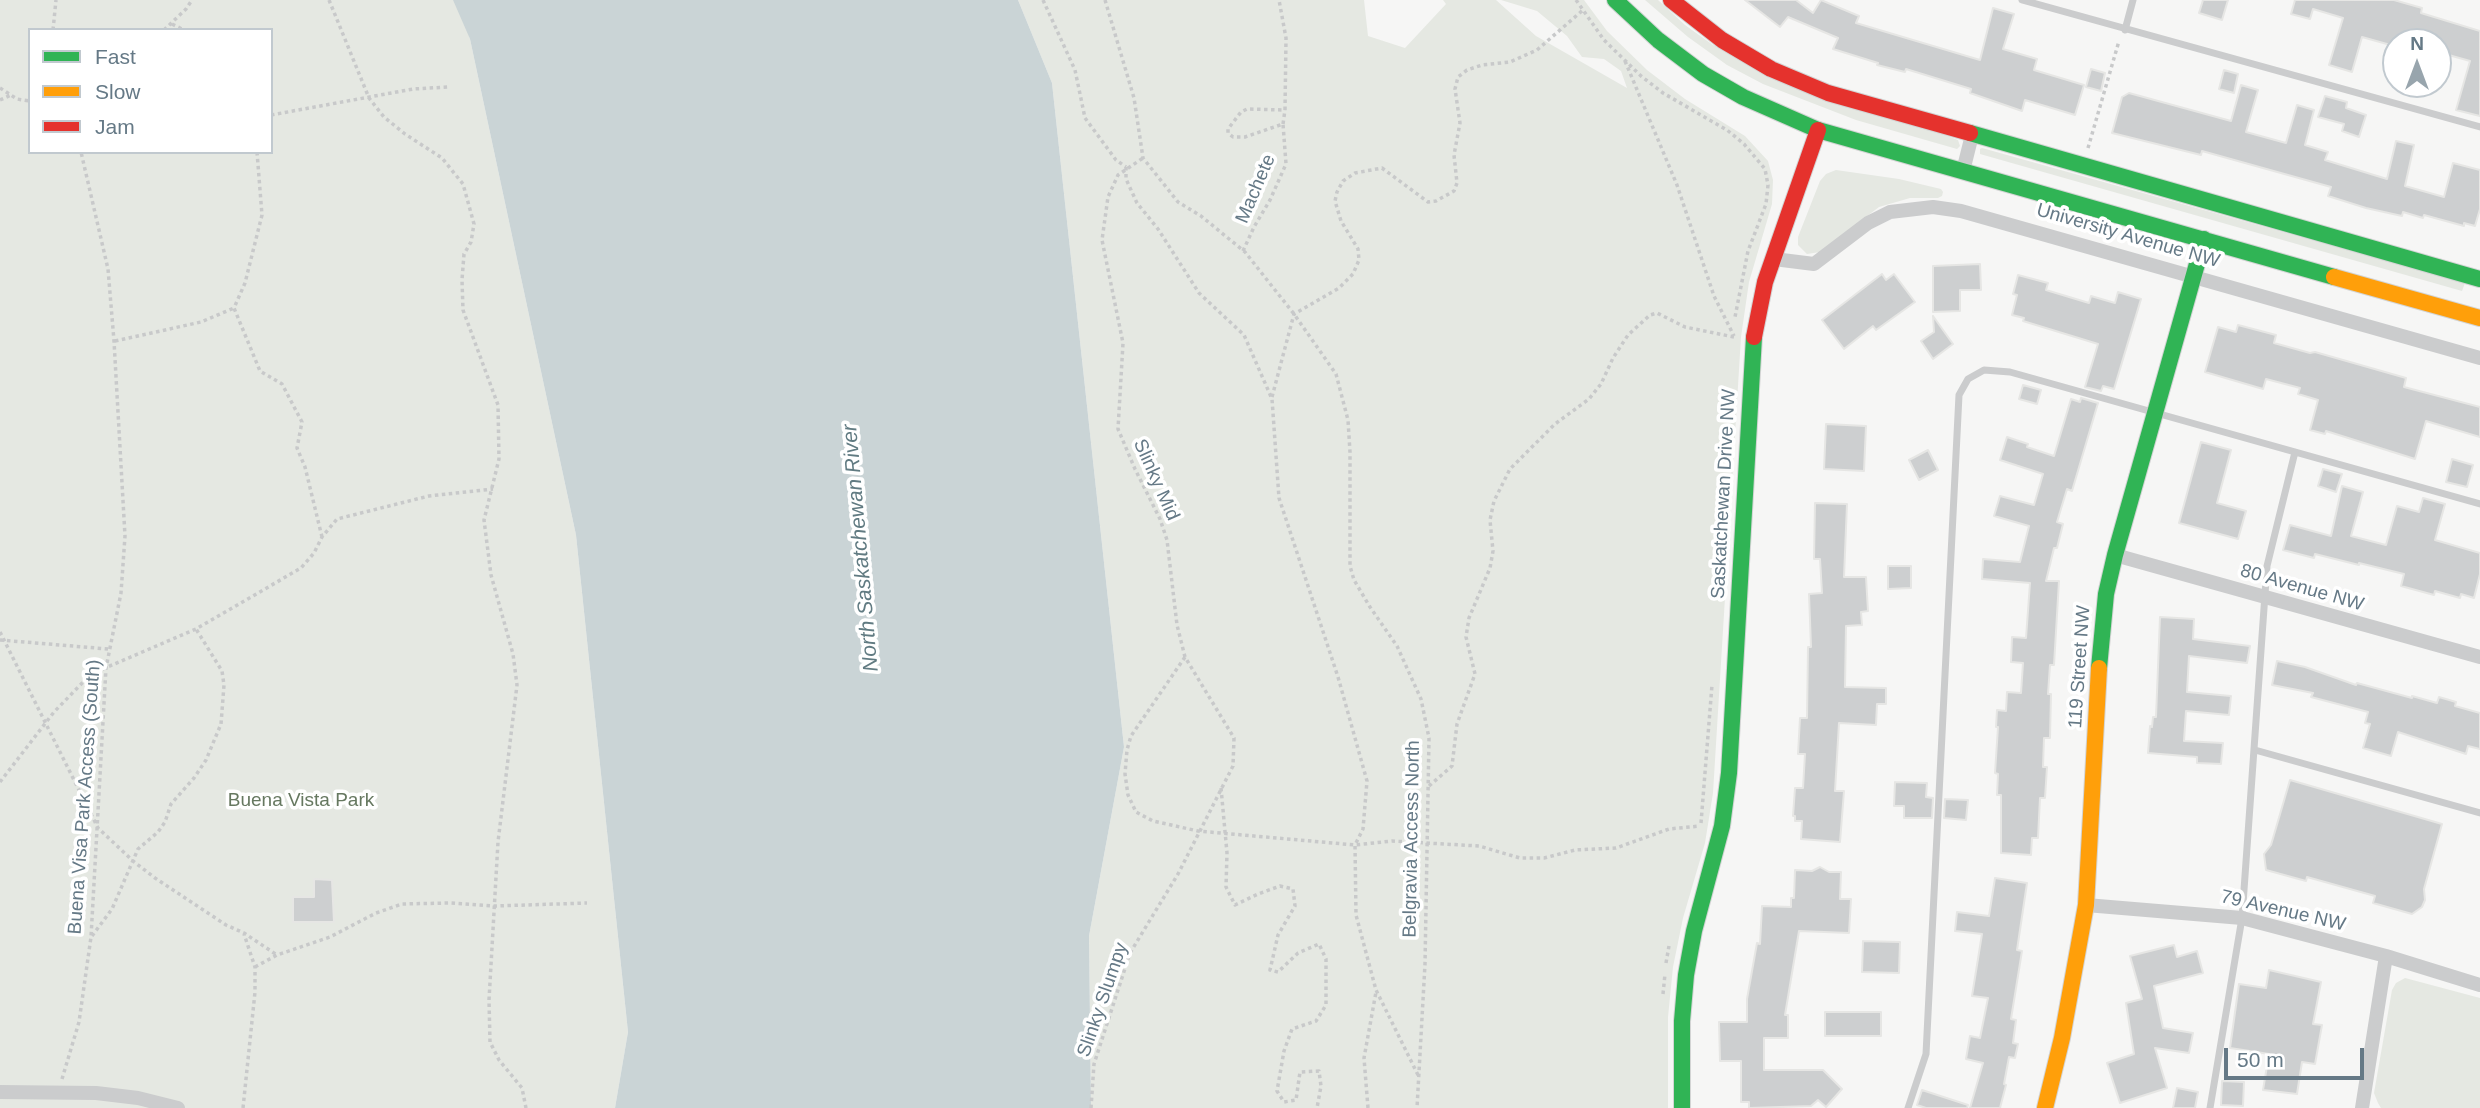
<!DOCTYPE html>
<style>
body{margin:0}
#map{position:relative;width:2480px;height:1108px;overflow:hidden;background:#f6f6f5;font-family:Helvetica,sans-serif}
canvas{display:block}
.legend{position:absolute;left:28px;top:28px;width:245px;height:126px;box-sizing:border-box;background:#fff;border:2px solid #c1c9cf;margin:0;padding:9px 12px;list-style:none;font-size:21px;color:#657986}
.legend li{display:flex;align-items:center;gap:14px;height:35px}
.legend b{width:35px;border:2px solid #c1c9cf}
.north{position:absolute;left:2382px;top:28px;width:70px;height:70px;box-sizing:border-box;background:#fff;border:2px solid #c1c9cf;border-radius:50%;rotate:0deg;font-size:19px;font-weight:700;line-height:28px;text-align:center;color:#657986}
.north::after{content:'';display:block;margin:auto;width:24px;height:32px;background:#98a5ad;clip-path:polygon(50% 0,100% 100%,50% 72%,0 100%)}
.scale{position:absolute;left:2224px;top:1048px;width:140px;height:32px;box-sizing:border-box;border:4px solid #657986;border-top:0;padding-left:9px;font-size:21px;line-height:24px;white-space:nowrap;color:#657986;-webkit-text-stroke:5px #fff;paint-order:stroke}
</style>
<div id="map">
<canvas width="2480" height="1108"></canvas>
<ul class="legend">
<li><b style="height:9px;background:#30b455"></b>Fast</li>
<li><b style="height:9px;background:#ff9f0a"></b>Slow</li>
<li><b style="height:9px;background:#e5322d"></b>Jam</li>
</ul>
<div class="north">N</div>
<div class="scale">50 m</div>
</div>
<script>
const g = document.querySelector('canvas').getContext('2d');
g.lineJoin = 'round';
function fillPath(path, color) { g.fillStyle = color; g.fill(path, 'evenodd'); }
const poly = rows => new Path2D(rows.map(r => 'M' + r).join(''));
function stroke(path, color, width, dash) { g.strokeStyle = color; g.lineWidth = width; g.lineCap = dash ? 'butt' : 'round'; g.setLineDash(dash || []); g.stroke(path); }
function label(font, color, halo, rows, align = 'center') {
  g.font = font + ' Helvetica,sans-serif'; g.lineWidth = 7; g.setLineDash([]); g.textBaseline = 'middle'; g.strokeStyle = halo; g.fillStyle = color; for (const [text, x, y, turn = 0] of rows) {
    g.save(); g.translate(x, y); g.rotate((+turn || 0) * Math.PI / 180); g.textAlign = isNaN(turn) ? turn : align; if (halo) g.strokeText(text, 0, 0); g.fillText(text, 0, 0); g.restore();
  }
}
fillPath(poly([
 [0,0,458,0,470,39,576,535,628,1032,615,1108,0,1108],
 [30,30,271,30,271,152,30,152],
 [1018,0,1364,0,1368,36,1405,48,1446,4,1443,0,1496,0,1536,36,1627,88,1621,71,1604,59,1582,57,1567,36,1537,11,1501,0,1584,0,1607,31,1647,70,1685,99,1745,136,1768,161,1773,180,1772,204,1749,282,1741,337,1713,793,1705,843,1683,918,1673,967,1668,1017,1668,1108,1091,1108,1089,936,1124,747,1052,83],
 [1645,0,1658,0,1685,25,1713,45,1958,140,1960,146,1957,149,1856,120,1763,84,1727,65,1688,37],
 [1982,148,2465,283,2462,291,1980,154,1980,149],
 [1836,170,1899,179,1941,189,1943,192,1942,196,1938,198,1910,198,1879,207,1820,252,1807,254,1798,245,1798,237,1820,181,1826,174],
 [2405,978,2480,998,2480,1108,2381,1108,2378,1103,2374,1093,2392,990,2396,983]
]), '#e5e8e2');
fillPath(poly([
 [453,0,1018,0,1052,83,1124,747,1089,936,1091,1108,615,1108,628,1032,576,535,470,39]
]), '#cad4d6');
const building = poly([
 [1745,0,1796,0,1813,13,1821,0,1859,16,1856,23,1980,60,1993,8,2014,14,2003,49,2037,59,2034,70,2084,85,2075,115,2025,100,2022,111,1970,93,1971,89,1906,69,1905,72,1877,65,1878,63,1833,49,1838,38,1788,17,1780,27,1745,0],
 [2203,0,2228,0,2222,20,2199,13,2203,0],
 [2295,0,2394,0,2422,8,2421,13,2480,31,2480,116,2456,110,2470,61,2438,52,2438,42,2396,42,2394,46,2362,37,2352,72,2329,65,2343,18,2313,9,2310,19,2291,14,2295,0],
 [2091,69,2105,73,2101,91,2086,87,2091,69],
 [2224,70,2238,74,2234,93,2219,89,2224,70],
 [2241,85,2258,90,2246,132,2286,143,2297,105,2314,110,2305,145,2328,152,2325,160,2387,179,2396,141,2414,145,2405,186,2444,197,2453,163,2480,170,2480,209,2475,226,2464,223,2464,226,2424,215,2423,218,2403,212,2402,216,2366,208,2328,196,2331,187,2202,151,2201,155,2112,133,2122,97,2129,93,2231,121,2241,85],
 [2325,96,2347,102,2346,108,2366,115,2359,137,2342,131,2344,124,2318,117,2325,96],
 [1980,264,1981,290,1960,290,1960,311,1933,312,1933,266,1980,264],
 [1882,274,1886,280,1894,274,1915,302,1876,330,1873,326,1844,349,1822,320,1882,274],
 [2018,275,2048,283,2046,290,2089,303,2091,296,2115,303,2118,292,2141,299,2114,389,2103,386,2101,391,2085,387,2098,344,2023,321,2024,318,2012,315,2017,295,2013,294,2018,275],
 [1933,316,1953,344,1933,359,1921,341,1934,332,1933,316],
 [2238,325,2276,335,2274,343,2310,353,2315,352,2406,378,2404,387,2480,407,2480,437,2426,421,2415,459,2326,431,2325,434,2310,430,2318,400,2298,394,2300,388,2266,379,2263,389,2205,372,2218,327,2236,332,2238,325],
 [2023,385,2041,390,2037,404,2019,399,2023,385],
 [2081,398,2098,403,2072,491,2067,489,2057,522,2063,524,2057,548,2054,548,2046,581,2059,581,2054,665,2050,665,2048,694,2051,694,2050,738,2044,738,2043,767,2047,767,2045,798,2040,798,2038,838,2032,838,2031,855,2001,853,2001,795,1997,795,1998,774,1995,773,1998,727,1996,727,1997,710,2006,711,2007,692,2021,693,2023,663,2011,662,2012,637,2026,638,2030,583,1982,579,1983,559,2020,562,2029,526,1994,516,2000,496,2034,505,2043,474,2000,460,2007,437,2028,444,2027,447,2054,456,2071,399,2080,402,2081,398],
 [1826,424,1866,426,1864,471,1824,469,1826,424],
 [2201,442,2231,450,2217,503,2246,511,2238,539,2179,523,2201,442],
 [1928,450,1938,470,1919,480,1909,460,1928,450],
 [2452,459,2473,465,2467,487,2446,482,2452,459],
 [2323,469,2342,474,2336,492,2318,486,2323,469],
 [2342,486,2363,492,2351,536,2386,545,2397,506,2419,512,2423,498,2445,504,2435,540,2480,553,2480,574,2474,598,2461,594,2460,598,2435,591,2434,595,2401,586,2404,574,2359,563,2359,565,2315,554,2314,558,2283,550,2290,525,2331,536,2342,486],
 [1815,503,1847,504,1844,577,1866,577,1868,611,1861,612,1862,625,1846,626,1845,687,1886,688,1886,704,1877,704,1876,725,1839,723,1835,791,1844,791,1840,842,1801,839,1802,821,1795,821,1795,816,1793,816,1795,788,1803,788,1805,754,1798,754,1800,718,1807,718,1808,647,1811,647,1809,594,1822,593,1820,559,1814,559,1815,503],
 [1888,566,1911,566,1911,588,1888,589,1888,566],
 [2160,617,2194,619,2193,639,2250,646,2247,663,2189,656,2187,692,2231,696,2229,715,2186,711,2184,741,2223,743,2221,764,2197,763,2197,757,2148,753,2150,726,2152,727,2153,717,2156,717,2160,617],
 [2277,661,2305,667,2356,685,2357,683,2412,698,2412,696,2437,703,2439,697,2456,702,2455,706,2480,713,2480,749,2468,746,2466,754,2398,732,2391,756,2363,748,2370,724,2365,723,2368,712,2311,697,2313,693,2272,685,2277,661],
 [2290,780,2442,824,2424,889,2425,900,2422,907,2412,914,2373,903,2375,896,2307,877,2306,881,2266,870,2264,854,2271,845,2290,780],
 [1895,782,1927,783,1926,797,1933,798,1932,818,1904,818,1904,806,1894,806,1895,782],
 [1945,799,1968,800,1966,820,1944,818,1945,799],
 [1820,867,1829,872,1841,872,1840,899,1851,899,1849,933,1799,931,1785,1015,1788,1015,1788,1038,1764,1038,1764,1070,1823,1070,1842,1089,1826,1107,1818,1100,1811,1106,1749,1108,1749,1102,1741,1102,1741,1061,1720,1061,1719,1022,1747,1022,1747,999,1757,943,1760,944,1762,906,1791,907,1791,898,1794,898,1795,870,1812,871,1820,867],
 [1995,878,2027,883,2017,950,2022,951,2011,1019,2016,1020,2013,1043,2018,1044,2015,1058,2009,1057,2004,1084,2006,1085,2000,1108,1970,1108,1983,1063,1966,1059,1970,1036,1980,1038,1988,998,1972,996,1982,934,1955,931,1957,912,1989,916,1995,878],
 [314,879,332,880,334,922,293,922,293,897,314,897,314,879],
 [1863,941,1900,942,1899,973,1862,972,1863,941],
 [2174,945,2177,957,2197,951,2203,973,2154,986,2163,1028,2193,1033,2189,1053,2155,1048,2167,1088,2120,1103,2107,1063,2134,1054,2126,1003,2142,999,2130,956,2174,945],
 [2269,970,2321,982,2313,1024,2322,1025,2315,1064,2302,1062,2297,1094,2263,1090,2269,1054,2230,1048,2239,984,2266,988,2269,970],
 [1825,1012,1881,1012,1881,1036,1825,1036,1825,1012],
 [2222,1081,2244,1082,2243,1106,2221,1105,2222,1081],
 [2177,1088,2198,1092,2195,1108,2173,1108,2177,1088],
 [1922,1090,1968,1105,1967,1108,1926,1108,1917,1105,1922,1090]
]);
fillPath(building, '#cdcfd0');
stroke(building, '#e6e6e4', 2);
const fast = poly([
 [1615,0,1658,40,1703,74,1743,97,1818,130,2334,277],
 [1970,133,2480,279],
 [2099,668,2106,594,2115,555,2204,239],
 [1682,1108,1682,1021,1686,975,1694,931,1722,826,1729,773,1754,337]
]);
const slow = poly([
 [2334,277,2480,318],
 [2045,1108,2062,1038,2086,905,2099,668]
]);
const jam = poly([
 [1671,0,1722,40,1771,69,1828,93,1970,133],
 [1754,337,1765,282,1818,130]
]);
stroke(fast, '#d3d4d4', 18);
stroke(slow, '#d3d4d4', 18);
stroke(jam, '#d3d4d4', 18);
stroke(poly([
 [329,0,369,98,384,117,405,134,442,158,463,184,474,224,471,242,464,254,462,280,463,310,498,405,499,459,484,520,491,575,513,654,517,685,498,842,489,1000,490,1042,499,1060,522,1088,526,1108],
 [1043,0,1075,70,1085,118,1116,160,1126,167],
 [1105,0,1134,98,1143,158,1178,202,1201,216,1245,252,1294,314,1336,374,1348,420,1350,452,1350,566,1354,580,1370,607,1397,646,1421,699,1429,738,1425,964,1417,1108],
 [1576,0,1604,40,1641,76,1663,93,1727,130,1744,144,1765,169,1768,185,1766,204,1748,251,1735,317],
 [172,24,184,30],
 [53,30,56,0],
 [164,30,186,9,192,0],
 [1625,61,1677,185,1714,296,1734,336],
 [0,88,17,99,30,101],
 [0,100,11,95],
 [271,115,413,89,448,87],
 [1283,124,1285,110],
 [2088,148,2119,41],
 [257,152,262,215,245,283,234,308,260,371,282,384,302,422,297,448,305,467,322,537],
 [1126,167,1126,179,1137,203,1158,229,1199,293,1244,335,1272,399,1279,498,1338,677,1367,781,1363,829,1355,845,1356,915,1376,990,1418,1075],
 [1243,251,1254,227,1270,200,1286,164,1283,124,1245,137,1233,137,1228,133,1228,129,1241,112,1247,109,1285,110,1286,38,1279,0],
 [115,341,201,322,234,308],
 [1272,397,1294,314,1339,288,1353,274,1359,260,1358,249,1341,221,1335,201,1337,192,1343,181,1355,173,1382,168,1428,202,1436,201,1454,191,1457,183,1454,155,1460,123,1455,89,1458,77,1467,70,1482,65,1510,62,1537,50,1583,10],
 [0,632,98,828,133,861,155,878,226,925,244,933,277,955],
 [0,640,108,649],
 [1185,657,1131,736,1127,750,1125,774,1128,795,1136,812,1153,821,1198,831,1355,845,1392,841,1479,846,1520,858,1544,858,1575,850,1616,848,1669,829,1700,826],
 [0,782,54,712,91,674,196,629,301,568,314,553,322,537,337,519,429,496,493,489],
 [1429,786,1452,766,1457,724,1475,674,1466,637,1469,618,1490,568,1493,551,1490,520,1494,501,1510,469,1555,424,1589,399,1601,384,1613,358,1628,335,1650,315,1657,313,1685,327,1734,337],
 [1221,788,1227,853,1226,887,1235,905,1258,894,1280,886,1293,889,1295,906,1278,935,1270,970,1278,972,1298,953,1319,944,1326,959,1326,1005,1316,1021,1292,1029,1284,1051,1277,1091,1284,1102,1296,1100,1300,1072,1319,1071,1321,1086,1317,1108],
 [1701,823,1712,685],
 [92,936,112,909,138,849,158,832,165,822,171,804,194,778,206,760,221,724,224,685,222,671,196,629],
 [1666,963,1669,946],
 [255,967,277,955,330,937,376,913,402,904,450,903,495,906,587,903],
 [1663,994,1665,974],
 [62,1079,79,1022,91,937,106,668,121,593,125,536,114,341,108,269,81,152],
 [243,1108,255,992,255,967,244,934],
 [1091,1108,1094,1064,1130,953,1178,874,1233,766,1234,738,1185,657,1177,625,1167,540,1160,519,1135,469,1118,429,1123,343,1102,240,1108,197,1118,175,1143,158],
 [1368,1108,1364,1058,1376,992]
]), '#c8c9ca', 3.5, [3.5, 3.5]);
stroke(poly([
 [2022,0,2480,127],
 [2125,30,2133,0],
 [2255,750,2480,813],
 [1908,1108,1926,1054,1959,395,1968,379,1984,370,2010,372,2480,504],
 [2210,1108,2242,918,2267,566,2295,452]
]), '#cbcccd', 7);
stroke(poly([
 [1963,171,1972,135],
 [1774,259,1814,264,1868,223,1890,212,1933,207,1961,211,2480,358],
 [2115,555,2480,657],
 [2086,905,2242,918,2386,956,2480,985],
 [0,1092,96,1093,138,1098,178,1108],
 [2362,1108,2386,956]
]), '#cbcccd', 14);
stroke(fast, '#30b455', 16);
stroke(slow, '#ff9f0a', 16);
stroke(jam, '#e5322d', 16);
label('19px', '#657986', '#fff', [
 ["Machete",1256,189,-67],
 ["University Avenue NW",2128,236,16],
 ["Slinky Mid",1156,480,66],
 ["Saskatchewan Drive NW",1724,494,-87],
 ["80 Avenue NW",2302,588,16],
 ["119 Street NW",2080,667,-86],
 ["Buena Visa Park Access (South)",85,797,-86],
 ["Belgravia Access North",1412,839,-89],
 ["79 Avenue NW",2283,911,13],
 ["Slinky Slumpy",1103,1000,-71]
]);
label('19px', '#667860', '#fff', [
 ["Buena Vista Park",301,801]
]);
label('italic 21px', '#617b82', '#fff', [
 ["North Saskatchewan River",861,548,-95]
]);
</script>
